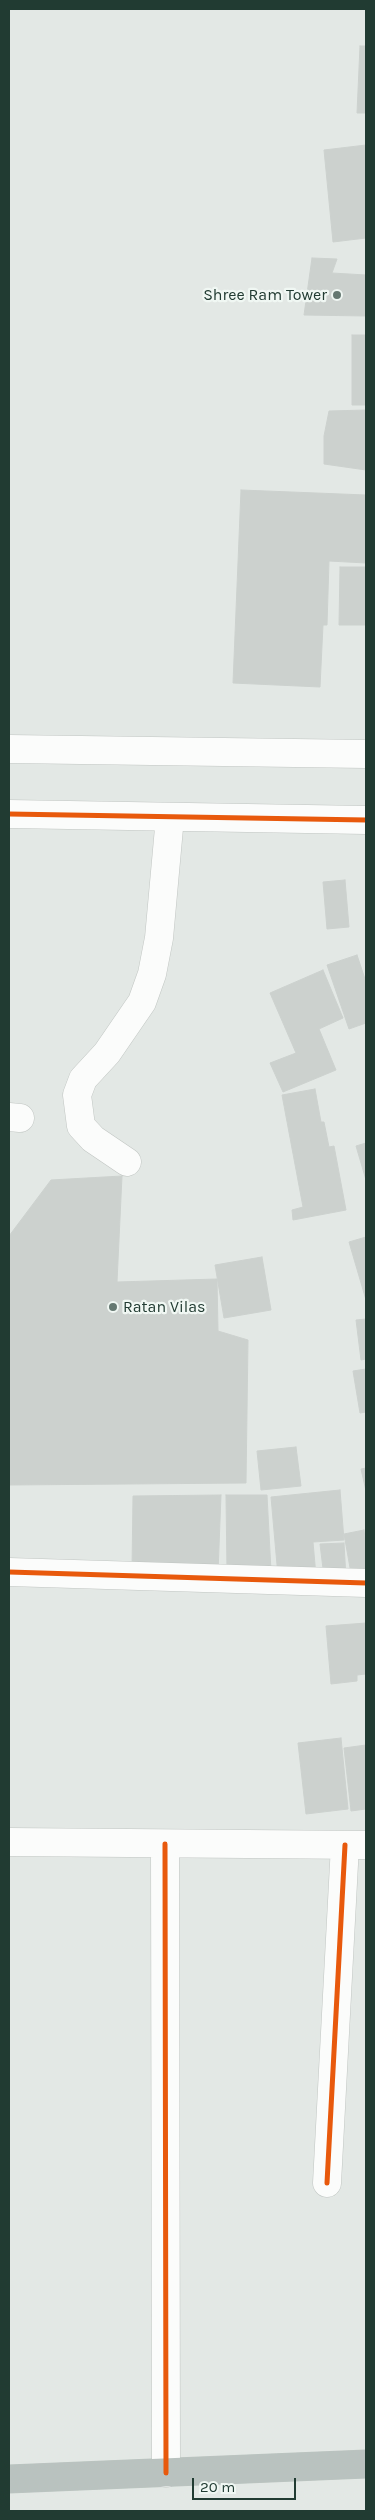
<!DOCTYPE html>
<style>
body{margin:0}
#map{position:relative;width:375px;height:2520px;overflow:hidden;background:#e3e8e5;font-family:Karla,sans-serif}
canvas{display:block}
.frame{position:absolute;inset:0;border:10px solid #213b32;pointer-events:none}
.scale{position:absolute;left:192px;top:2478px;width:104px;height:22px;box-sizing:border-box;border:2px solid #213b32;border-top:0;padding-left:6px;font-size:15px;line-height:18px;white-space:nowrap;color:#213b32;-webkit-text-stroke:4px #f0f7f3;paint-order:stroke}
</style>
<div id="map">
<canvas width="375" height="2520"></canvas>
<div class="frame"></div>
<div class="scale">20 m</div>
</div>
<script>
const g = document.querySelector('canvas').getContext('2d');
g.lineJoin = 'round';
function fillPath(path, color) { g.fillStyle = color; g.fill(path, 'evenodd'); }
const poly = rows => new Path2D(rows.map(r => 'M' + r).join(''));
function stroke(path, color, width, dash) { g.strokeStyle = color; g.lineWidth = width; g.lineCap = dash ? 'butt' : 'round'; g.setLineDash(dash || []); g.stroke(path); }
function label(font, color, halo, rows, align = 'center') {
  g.font = font + ' Karla,sans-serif'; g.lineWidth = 4.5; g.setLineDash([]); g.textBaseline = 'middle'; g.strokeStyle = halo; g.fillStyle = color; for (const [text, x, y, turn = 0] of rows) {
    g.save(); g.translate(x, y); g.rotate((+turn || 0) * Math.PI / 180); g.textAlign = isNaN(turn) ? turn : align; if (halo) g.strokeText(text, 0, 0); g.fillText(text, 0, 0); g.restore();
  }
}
const building = poly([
 [360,46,366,46,366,113,357,113,360,46],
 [366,145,366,238,333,242,324,150,366,145],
 [312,258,337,259,332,273,366,275,366,316,304,315,312,258],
 [352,335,366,335,366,405,352,405,352,335],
 [366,410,366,470,324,464,324,436,329,411,366,410],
 [241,490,366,495,366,563,329,561,327,625,323,625,320,687,233,683,241,490],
 [340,567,366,567,366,625,339,625,340,567],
 [345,880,349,927,327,929,323,882,345,880],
 [357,955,366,982,366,1023,349,1029,327,965,357,955],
 [323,970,343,1018,319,1029,336,1070,283,1092,270,1063,296,1053,270,993,323,970],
 [315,1089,321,1122,324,1122,329,1147,334,1146,346,1210,293,1220,292,1210,303,1207,282,1095,315,1089],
 [366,1143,366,1180,356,1146,366,1143],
 [122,1176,117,1282,217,1279,218,1331,248,1340,246,1483,9,1485,9,1236,51,1180,122,1176],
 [366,1237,366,1300,349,1242,366,1237],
 [262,1257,271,1310,224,1318,215,1265,262,1257],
 [366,1319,366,1359,361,1360,356,1320,366,1319],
 [366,1369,366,1412,360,1413,353,1371,366,1369],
 [296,1447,301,1486,261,1490,257,1451,296,1447],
 [366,1468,366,1491,361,1469,366,1468],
 [340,1490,344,1540,313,1542,316,1576,278,1576,271,1497,340,1490],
 [221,1495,218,1573,132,1569,133,1496,221,1495],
 [226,1495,267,1495,271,1571,227,1571,226,1495],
 [364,1530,366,1545,366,1577,352,1579,344,1534,364,1530],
 [344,1543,346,1578,324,1577,320,1544,344,1543],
 [366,1623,366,1674,357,1675,357,1681,331,1684,326,1626,366,1623],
 [341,1738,348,1809,306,1814,298,1743,341,1738],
 [366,1745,366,1809,351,1811,344,1748,366,1745]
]);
fillPath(building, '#ccd1ce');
stroke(building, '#ccd1ce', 1);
const minor = poly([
 [9,749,366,754],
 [9,814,366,820],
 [9,1117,20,1118],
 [127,1162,93,1139,81,1126,77,1095,83,1079,107,1053,142,1002,152,974,159,938,170,817],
 [9,1572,366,1583],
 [9,1842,366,1845],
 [165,1844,166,2473],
 [327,2183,345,1845]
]);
const highway = poly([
 [9,2479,366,2464]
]);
stroke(minor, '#c0c5c2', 29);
stroke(highway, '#bcc5c1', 29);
stroke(minor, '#fbfcfb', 28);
stroke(highway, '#b9c2bf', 28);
stroke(poly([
 [9,814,366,820],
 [9,1572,366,1583],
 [165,1844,166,2473],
 [327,2183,345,1845]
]), '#e8590c', 5);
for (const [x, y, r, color] of [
 [337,295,5,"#657871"],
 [113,1307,5,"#657871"]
]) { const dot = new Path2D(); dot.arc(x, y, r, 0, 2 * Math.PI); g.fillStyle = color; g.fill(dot); stroke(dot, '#f0f7f3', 2); }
label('16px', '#213b32', '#f0f7f3', [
 ["Shree Ram Tower",327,295],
 ["Ratan Vilas",123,1307,"left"]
], 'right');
</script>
